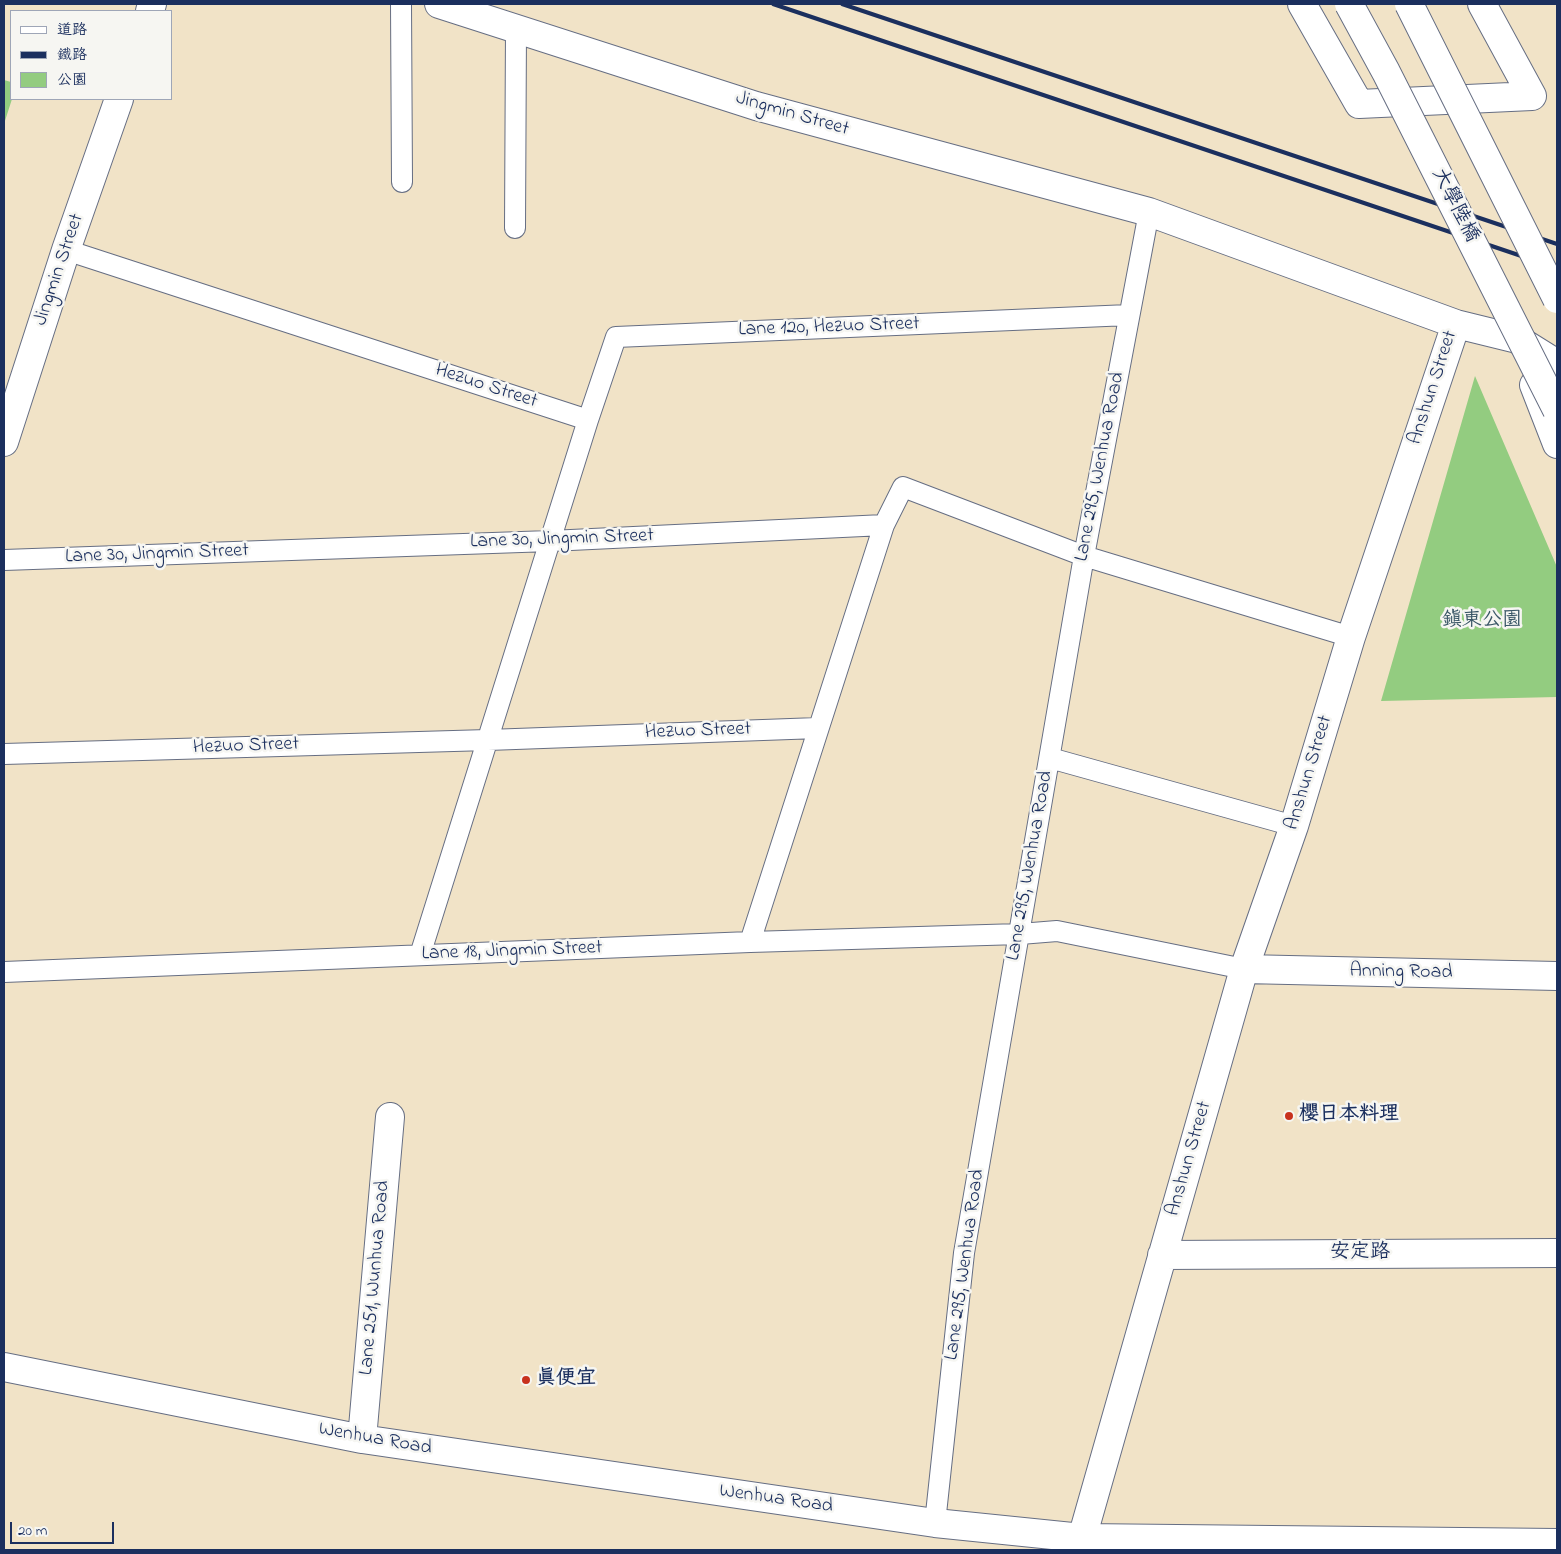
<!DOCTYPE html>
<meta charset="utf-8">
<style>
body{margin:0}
#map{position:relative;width:1561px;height:1554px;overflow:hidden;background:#f1e3c7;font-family:"Indie Flower","LXGW WenKai TC",sans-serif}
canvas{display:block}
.frame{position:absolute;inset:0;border:5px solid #1b2f5e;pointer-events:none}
.legend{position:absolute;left:10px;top:10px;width:162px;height:90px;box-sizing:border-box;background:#f6f6f2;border:1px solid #9ea6b7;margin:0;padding:6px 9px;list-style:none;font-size:15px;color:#1b2f5e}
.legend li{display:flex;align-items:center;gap:10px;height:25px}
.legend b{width:25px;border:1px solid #9ea6b7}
.scale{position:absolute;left:10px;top:1522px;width:104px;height:22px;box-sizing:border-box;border:2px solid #1b2f5e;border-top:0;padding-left:6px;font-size:15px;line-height:18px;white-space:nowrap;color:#1b2f5e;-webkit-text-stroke:4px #f6f6f2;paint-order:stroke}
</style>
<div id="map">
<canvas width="1561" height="1554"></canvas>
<div class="frame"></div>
<ul class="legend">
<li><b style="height:6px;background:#fff"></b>道路</li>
<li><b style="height:6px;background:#1b2f5e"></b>鐵路</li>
<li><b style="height:14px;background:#93cc80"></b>公園</li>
</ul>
<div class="scale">20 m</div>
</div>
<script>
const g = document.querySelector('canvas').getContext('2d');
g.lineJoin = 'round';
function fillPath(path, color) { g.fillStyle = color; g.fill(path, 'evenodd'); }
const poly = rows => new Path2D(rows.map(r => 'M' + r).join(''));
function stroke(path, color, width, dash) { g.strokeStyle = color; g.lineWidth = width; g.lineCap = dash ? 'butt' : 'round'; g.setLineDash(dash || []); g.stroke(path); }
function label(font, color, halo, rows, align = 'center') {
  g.font = font + ' "Indie Flower","LXGW WenKai TC",sans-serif'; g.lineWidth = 5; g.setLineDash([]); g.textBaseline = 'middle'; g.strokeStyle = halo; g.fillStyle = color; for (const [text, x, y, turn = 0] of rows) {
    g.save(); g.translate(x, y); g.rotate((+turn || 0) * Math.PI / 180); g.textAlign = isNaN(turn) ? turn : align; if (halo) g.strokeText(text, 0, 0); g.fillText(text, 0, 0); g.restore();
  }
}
fillPath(poly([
 [4,80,11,82,12,99,4,124],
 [1475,376,1557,567,1557,697,1381,701]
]), '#93cc80');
const lane = poly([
 [401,4,402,182],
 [515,228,516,29],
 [66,250,588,420,420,955],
 [588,420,616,337,1129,315],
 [4,560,550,541,884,525,903,487,1084,556,1351,637],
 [4,754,488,740,818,728],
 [1050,758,1294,826],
 [750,942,884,525],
 [4,972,750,942,1020,934,1057,931,1244,969],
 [935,1523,964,1253,1084,556,1149,212]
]);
const street = poly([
 [439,4,756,106,1149,212,1456,324,1517,339,1557,364],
 [1302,4,1359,104,1532,96,1482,4],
 [150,11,152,4],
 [1534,385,1557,444],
 [4,442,66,250,119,99],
 [1244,969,1557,976],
 [1162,1255,1557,1253],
 [4,1367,362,1439,935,1523,1082,1538,1557,1543],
 [362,1439,390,1117],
 [1082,1538,1244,969,1294,826,1351,637,1456,324]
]);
stroke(lane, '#666e83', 22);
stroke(street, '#666e83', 30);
stroke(lane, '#fff', 20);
stroke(street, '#fff', 28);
stroke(poly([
 [773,4,1557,268],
 [842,4,1557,244]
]), '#1b2f5e', 4);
const secondaryBridge = poly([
 [1349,4,1386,72,1557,410],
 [1409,4,1557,299]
]);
stroke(secondaryBridge, '#666e83', 30, []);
stroke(secondaryBridge, '#fff', 28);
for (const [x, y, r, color] of [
 [1289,1116,5,"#c8321e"],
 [526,1380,5,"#c8321e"]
]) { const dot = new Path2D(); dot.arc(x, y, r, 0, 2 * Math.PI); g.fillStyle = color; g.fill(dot); stroke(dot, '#f6f6f2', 2); }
label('20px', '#1b2f5e', '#f6f6f2', [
 ["Jingmin Street",792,115,16],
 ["大學陸橋",1454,206,63],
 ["Jingmin Street",60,270,-71],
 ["Lane 120, Hezuo Street",829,328,-2],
 ["Hezuo Street",486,387,18],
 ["Anshun Street",1434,388,-72],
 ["Lane 295, Wenhua Road",1101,467,-79],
 ["Lane 30, Jingmin Street",562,540,-2],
 ["Lane 30, Jingmin Street",157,555,-2],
 ["Hezuo Street",698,732,-2],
 ["Hezuo Street",246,747,-2],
 ["Anshun Street",1310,773,-73],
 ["Lane 295, Wenhua Road",1031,866,-80],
 ["Lane 18, Jingmin Street",512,952,-2],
 ["Anning Road",1401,973,1],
 ["Anshun Street",1190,1159,-74],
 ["安定路",1360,1254],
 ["Lane 295, Wenhua Road",966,1265,-82],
 ["Lane 251, Wunhua Road",376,1278,-85],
 ["Wenhua Road",375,1440,10],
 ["Wenhua Road",776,1500,8]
]);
label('20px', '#395666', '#f6f6f2', [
 ["鎮東公園",1482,622]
]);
label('bold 20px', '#1b2f5e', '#f6f6f2', [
 ["櫻日本料理",1299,1116],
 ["真便宜",536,1380]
], 'left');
</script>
